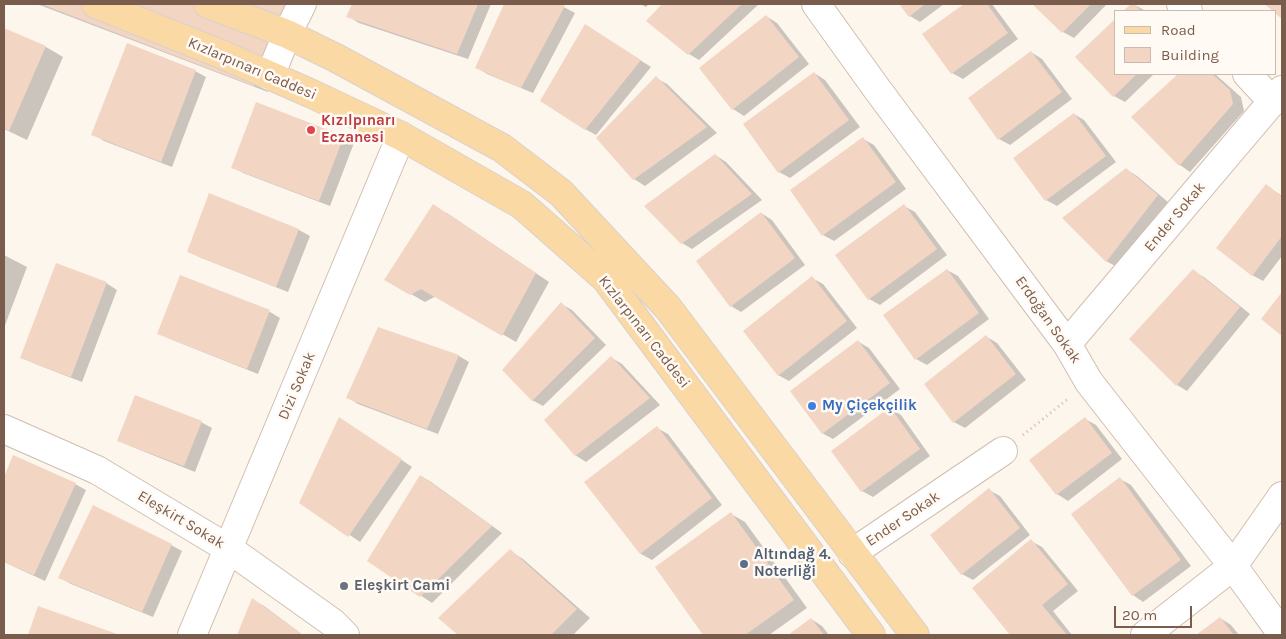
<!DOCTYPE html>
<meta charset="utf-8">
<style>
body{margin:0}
#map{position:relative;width:1286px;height:639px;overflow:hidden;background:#fdf6ec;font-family:Karla,sans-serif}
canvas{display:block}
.frame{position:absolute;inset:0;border:5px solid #7a5c4d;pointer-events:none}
.legend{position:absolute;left:1114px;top:10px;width:162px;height:65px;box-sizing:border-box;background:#fffaf3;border:1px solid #cabbb1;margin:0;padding:6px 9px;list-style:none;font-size:15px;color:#7a5c4d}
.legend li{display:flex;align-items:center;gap:10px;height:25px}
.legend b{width:25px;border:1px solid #cabbb1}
.scale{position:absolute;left:1114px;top:606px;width:78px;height:22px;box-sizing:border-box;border:2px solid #7a5c4d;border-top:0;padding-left:6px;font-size:15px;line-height:18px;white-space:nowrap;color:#7a5c4d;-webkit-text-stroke:4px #fffaf3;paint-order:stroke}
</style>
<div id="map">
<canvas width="1286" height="639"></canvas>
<div class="frame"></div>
<ul class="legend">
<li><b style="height:6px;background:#fbd9a5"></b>Road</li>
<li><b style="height:14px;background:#f3d5c3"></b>Building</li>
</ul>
<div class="scale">20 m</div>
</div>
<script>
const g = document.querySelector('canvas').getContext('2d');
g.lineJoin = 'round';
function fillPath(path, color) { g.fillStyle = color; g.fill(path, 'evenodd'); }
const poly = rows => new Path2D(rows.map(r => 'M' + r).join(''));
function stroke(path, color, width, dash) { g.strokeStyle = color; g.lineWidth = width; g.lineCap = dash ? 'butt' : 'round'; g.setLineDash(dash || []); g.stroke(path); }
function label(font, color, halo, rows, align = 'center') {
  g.font = font + ' Karla,sans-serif'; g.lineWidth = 5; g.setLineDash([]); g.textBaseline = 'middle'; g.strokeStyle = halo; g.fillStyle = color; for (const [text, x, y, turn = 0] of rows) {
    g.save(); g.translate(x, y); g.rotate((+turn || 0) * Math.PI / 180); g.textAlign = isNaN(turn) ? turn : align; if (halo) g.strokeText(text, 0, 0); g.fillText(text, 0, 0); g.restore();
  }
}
fillPath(poly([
 [37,4,281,4,298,13,268,92],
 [354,4,491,4,468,59,359,23,348,16],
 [505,4,558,4,575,13,533,93,487,74,476,67],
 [640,4,649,4,646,7],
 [664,4,759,4,699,60,689,54,648,21],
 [901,4,944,4,920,22,910,16],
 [966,4,992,4,1018,39,963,79,952,73,924,34],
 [1034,4,1107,4,1074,38,1063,32],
 [1133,4,1144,10,1145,11,1125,11],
 [766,16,777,23,809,64,744,116,733,109,701,68],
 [4,29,46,47,63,57,27,140,4,129],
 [596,32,651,67,596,135,585,129],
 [1031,52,1042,59,1072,99,1010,145,999,139],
 [195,71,206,77,172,167,104,141,93,134],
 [814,73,825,80,860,127,790,178,779,172],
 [1115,74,1154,74,1125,102,1114,96],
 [1180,74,1215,74,1241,97,1244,111,1190,172,1180,165,1133,117],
 [656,78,667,84,717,133,645,186,634,179,597,138],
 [1074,114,1084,120,1116,162,1057,206,1046,200],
 [343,137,354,143,330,206,243,173,233,167],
 [863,139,874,145,906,189,834,241,823,235],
 [715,155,726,162,762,200,692,249,682,243],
 [1126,169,1137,176,1168,202,1117,267,1106,261],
 [1266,185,1282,196,1282,256,1263,281,1252,275],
 [210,195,299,230,310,236,288,292,199,257,188,251],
 [904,206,915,212,947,255,880,305,869,299],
 [447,213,549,282,516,342,436,296,425,302,411,294],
 [761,213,772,220,805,265,741,312,731,306],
 [4,255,27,267,4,328],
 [947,270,958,276,989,319,927,365,916,359],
 [1193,271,1204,277,1250,314,1187,391,1177,385],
 [181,277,270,312,280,318,258,374,170,339,159,333],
 [812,278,823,284,857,328,789,381,778,375],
 [106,283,117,290,82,382,33,363,22,357],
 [561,304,572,310,606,345,543,406,532,400],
 [379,328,459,356,469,362,438,434,358,404,347,397],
 [987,337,997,343,1026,380,965,428,954,422],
 [859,342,869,348,900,389,833,439,822,433],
 [612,358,622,364,660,405,586,462,575,455],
 [890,409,901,415,930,456,873,497,862,491],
 [1085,419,1096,425,1122,459,1068,501,1057,494,1031,460],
 [201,422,212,428,195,472,130,446,119,440],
 [350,425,412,467,360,542,301,502],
 [657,428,668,434,722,505,652,560,641,554,586,482],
 [14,457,75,484,86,490,45,581,4,562,4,480],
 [421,476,431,482,502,533,432,603,369,561],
 [1120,479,1131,485,1191,566,1143,602,1133,595],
 [989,490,1000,496,1030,535,973,580,962,574],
 [731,514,745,522,807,608,769,635,705,635,656,568],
 [1031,541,1042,547,1078,591,1053,611,1072,635,1012,635,974,588],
 [171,545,182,551,153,617,71,584,60,578],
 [510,551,523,559,590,618,573,635,460,635,440,618],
 [253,600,264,606,303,635,238,635],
 [38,608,117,635,29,635],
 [1220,618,1231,625,1239,635,1198,635],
 [811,619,822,626,829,635,790,635]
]), '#0003');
fillPath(poly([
 [41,4,285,4,254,86],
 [352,4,478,4,457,54,346,17],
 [504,4,561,4,565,6,521,88,475,68],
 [662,4,742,4,688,55,646,21],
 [899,4,925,4,909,17],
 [964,4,987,4,1008,33,951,74,922,34],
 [1032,4,1091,4,1062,33],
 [1131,4,1134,4,1141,11,1123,11],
 [1264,4,1282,4,1282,19,1275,13,1275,11,1273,11],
 [766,15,799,57,732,110,699,68],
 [1115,19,1115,74,1137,74,1113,97,1075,57],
 [585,24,641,60,585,130,540,101],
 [4,28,46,46,9,131,4,128],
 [127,43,196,70,161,162,91,135],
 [1031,51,1062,92,998,140,968,98],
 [814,72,849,120,778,173,743,124],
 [1178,74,1212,74,1230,90,1233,104,1179,166,1131,117],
 [656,76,707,127,633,180,596,138],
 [256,102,344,136,319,201,231,168],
 [1074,113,1106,156,1045,201,1013,158],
 [863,137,896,182,822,236,790,190],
 [715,154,752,194,681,244,644,206],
 [1126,168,1158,195,1106,262,1062,218],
 [1266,184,1282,197,1282,236,1252,276,1216,248],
 [209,193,299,229,276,287,187,252],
 [433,204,536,273,502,336,421,289,410,295,384,280],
 [904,204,937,249,868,300,835,255],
 [761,212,795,258,730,307,696,261],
 [56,263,107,282,71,377,20,358],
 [947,269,979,313,915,360,883,315],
 [1193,269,1240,307,1176,386,1129,339],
 [180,275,270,310,247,369,157,334],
 [812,276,847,321,778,376,743,331],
 [1282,292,1282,336,1261,319],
 [561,302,595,338,532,401,502,370],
 [378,327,459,355,427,429,346,398],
 [986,335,1016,374,953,423,924,384],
 [858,340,890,383,822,434,790,391],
 [611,356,650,398,575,456,544,420],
 [135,395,202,421,184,466,117,441],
 [890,407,920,449,861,492,831,451],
 [339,417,402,459,348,537,299,503],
 [1085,417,1112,453,1056,495,1029,460],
 [657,426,712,498,640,554,584,482],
 [13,455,76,483,34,575,4,562,4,477],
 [420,475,492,526,420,597,367,561],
 [1120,477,1181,560,1132,596,1071,514],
 [989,488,1020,528,961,575,930,535],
 [93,505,172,544,142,612,58,578],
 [731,512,794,600,745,635,703,635,655,567],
 [1031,539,1068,584,1042,605,1067,635,1010,635,972,588],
 [510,549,577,609,551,635,458,635,438,618],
 [252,598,303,635,237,635],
 [38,606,120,635,28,635],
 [1220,617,1234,635,1196,635],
 [811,618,824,635,788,635]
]), '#f3d5c3');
const minor = poly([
 [816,4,877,89,1067,344,1089,382,1233,566,1282,634],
 [1181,4,1188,11],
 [1247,74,1273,102],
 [1067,344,1282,90],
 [4,429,97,470,229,549,333,623,345,635],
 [852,553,1003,451],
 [192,635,401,136],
 [1145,635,1233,566,1282,496]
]);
const tertiary = poly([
 [270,76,287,34,302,4]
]);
const primary = poly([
 [96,4,221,54,312,94,401,136,522,205,606,279,871,635],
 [208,4,287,34,336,58,502,148,561,193,668,308,915,635]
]);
stroke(minor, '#d1beb0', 30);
stroke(tertiary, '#d1beb0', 30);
stroke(primary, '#dad1cd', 30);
stroke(poly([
 [1023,435,1069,398]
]), '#d9b8a5', 3, [1, 4]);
stroke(minor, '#fff', 28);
stroke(tertiary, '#fff', 28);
stroke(primary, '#fbd9a5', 28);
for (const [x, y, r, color] of [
 [311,130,5,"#e0444e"],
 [812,406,5,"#3f7fe0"],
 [744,564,5,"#5c6f8a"],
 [344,586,5,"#6b7280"]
]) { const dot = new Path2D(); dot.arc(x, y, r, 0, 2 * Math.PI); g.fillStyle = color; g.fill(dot); stroke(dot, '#fffaf3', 2); }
label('15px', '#7a5c4d', '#fffaf3', [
 ["Kızlarpınarı Caddesi",252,69,23],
 ["Ender Sokak",1175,217,-50],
 ["Erdoğan Sokak",1048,320,55],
 ["Kızlarpınarı Caddesi",644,332,52],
 ["Dizi Sokak",297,386,-67],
 ["Ender Sokak",903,519,-34],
 ["Eleşkirt Sokak",181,520,31]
]);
label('bold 15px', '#be3a42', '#fffaf3', [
 ["Kızılpınarı",321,121],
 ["Eczanesi",321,138]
], 'left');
label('bold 15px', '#366cbe', '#fffaf3', [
 ["My Çiçekçilik",822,406]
], 'left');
label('bold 15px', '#4e5e75', '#fffaf3', [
 ["Altındağ 4.",754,555],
 ["Noterliği",754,572]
], 'left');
label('bold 15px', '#5b616d', '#fffaf3', [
 ["Eleşkirt Cami",354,586]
], 'left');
</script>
